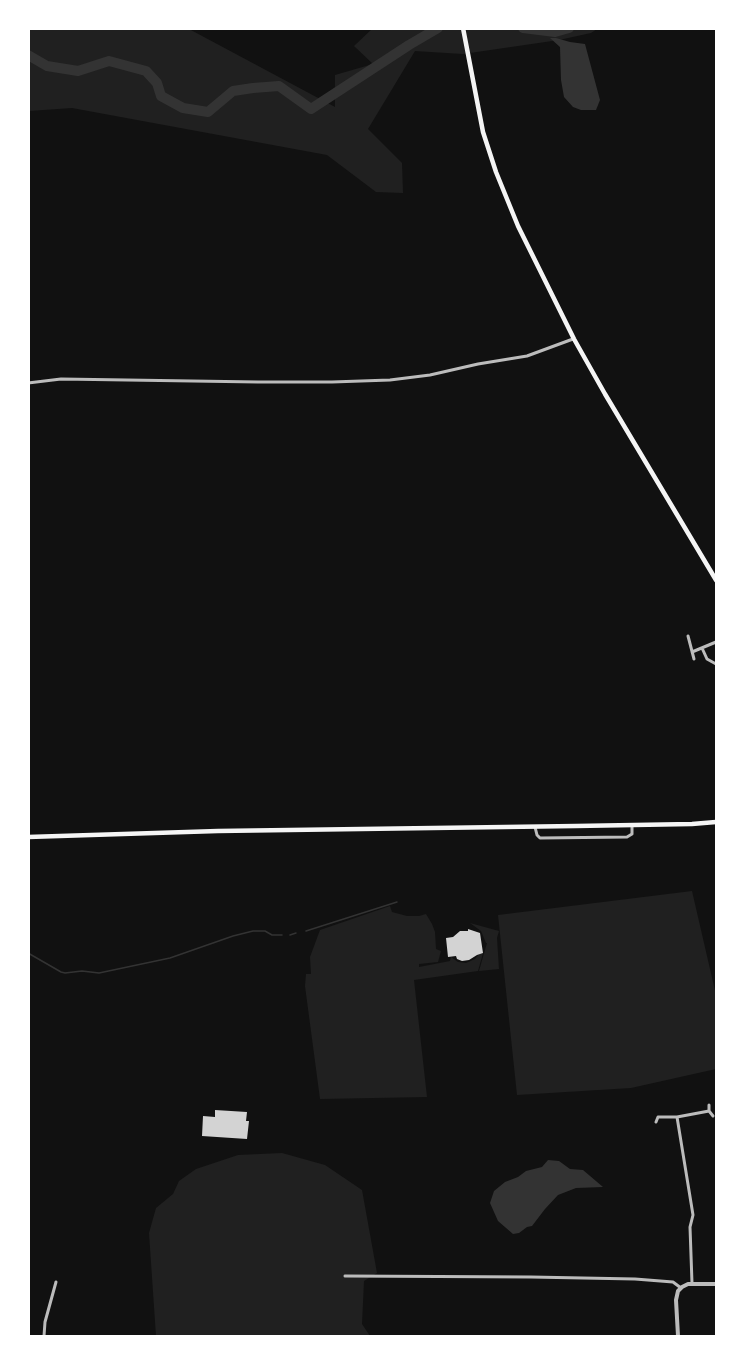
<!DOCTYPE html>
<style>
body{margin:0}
#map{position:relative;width:745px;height:1365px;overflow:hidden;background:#111;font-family:"Source Sans 3",sans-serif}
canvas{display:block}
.frame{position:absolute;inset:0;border:30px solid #fff;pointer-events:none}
</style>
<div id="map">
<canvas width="745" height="1365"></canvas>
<div class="frame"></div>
</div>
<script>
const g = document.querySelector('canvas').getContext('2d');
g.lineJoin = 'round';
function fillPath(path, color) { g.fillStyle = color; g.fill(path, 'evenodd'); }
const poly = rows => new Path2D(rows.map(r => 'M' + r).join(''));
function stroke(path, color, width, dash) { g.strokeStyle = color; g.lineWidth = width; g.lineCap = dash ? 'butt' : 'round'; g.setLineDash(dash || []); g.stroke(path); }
fillPath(poly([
 [29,29,189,29,335,107,335,75,373,64,354,46,372,29,597,29,591,33,559,40,463,54,415,51,368,129,402,163,403,193,376,192,327,155,72,108,29,111],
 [692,891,716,995,716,1069,631,1088,517,1095,498,915],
 [390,906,392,912,407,916,419,916,426,914,432,924,435,932,436,949,441,951,438,962,419,964,419,967,450,961,451,957,458,962,466,963,475,959,479,954,483,953,478,971,414,980,427,1097,320,1099,305,986,306,974,311,974,310,957,320,930],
 [470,923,499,931,497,938,499,969,479,971,487,943,486,943,481,931],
 [282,1153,325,1165,362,1190,377,1273,364,1281,362,1324,370,1336,156,1336,149,1233,156,1208,173,1194,179,1181,196,1169,238,1155]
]), '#202020');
fillPath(poly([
 [550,38,556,38,570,42,585,44,600,100,596,110,581,110,573,107,564,97,561,80,560,47],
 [548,1160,559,1161,570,1169,583,1170,603,1187,576,1188,558,1195,545,1209,532,1226,527,1227,519,1233,513,1234,498,1221,490,1203,494,1191,505,1182,518,1177,526,1171,542,1167]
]), '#333');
stroke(poly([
 [306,931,397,902],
 [290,935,296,933],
 [28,953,61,972,65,973,82,971,99,973,170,958,233,936,253,931,265,931,272,935,282,935]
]), '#333', 1.5);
stroke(poly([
 [523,28,555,32,569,28],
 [28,55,47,66,78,71,109,61,146,71,157,83,161,96,183,108,208,112,233,91,253,88,279,86,311,109,409,45,438,28]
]), '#333', 10);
fillPath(poly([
 [468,929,480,933,483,953,477,955,469,960,462,961,457,959,456,956,448,957,446,938,453,937,460,931,468,931],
 [215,1110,247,1112,246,1121,249,1121,247,1139,202,1136,203,1116,215,1117]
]), '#d3d3d3');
stroke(poly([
 [28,383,61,379,258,382,332,382,390,380,430,375,478,364,527,356,573,339],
 [688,636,694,659],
 [702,648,707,659,716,664],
 [692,652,716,642],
 [535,827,537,835,540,838,627,837,632,834,632,825],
 [709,1111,713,1116],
 [677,1117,709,1111,709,1105],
 [656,1122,658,1117,677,1117,693,1215,690,1227,692,1283],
 [345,1276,531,1277,635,1279,673,1282,681,1288],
 [44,1336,45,1322,56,1282]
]), '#bcbcbc', 3);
stroke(poly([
 [678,1336,676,1300,678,1291,682,1287,688,1284,716,1284]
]), '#bcbcbc', 4);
stroke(poly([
 [28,837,218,831,576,826,692,824,716,822]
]), '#f5f5f5', 4.5);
stroke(poly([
 [463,28,483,132,496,172,518,226,574,339,605,394,716,580]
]), '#f5f5f5', 4.5);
</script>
